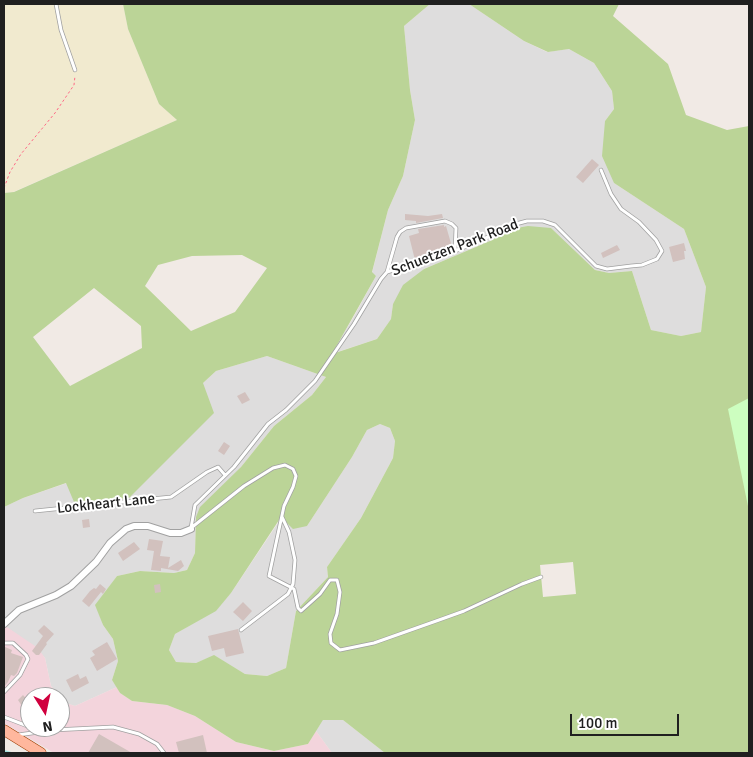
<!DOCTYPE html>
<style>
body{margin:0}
#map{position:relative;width:753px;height:757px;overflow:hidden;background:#f1eae5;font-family:Signika,sans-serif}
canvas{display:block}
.frame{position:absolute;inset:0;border:5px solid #202020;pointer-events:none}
.north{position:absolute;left:20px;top:687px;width:50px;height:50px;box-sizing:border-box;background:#fff;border:1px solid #a6a6a6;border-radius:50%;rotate:170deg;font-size:14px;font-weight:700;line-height:20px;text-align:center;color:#202020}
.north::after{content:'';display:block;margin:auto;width:18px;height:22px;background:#d0003e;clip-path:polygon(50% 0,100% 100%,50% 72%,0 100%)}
.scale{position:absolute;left:570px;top:714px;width:109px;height:22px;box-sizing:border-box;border:2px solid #202020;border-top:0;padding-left:6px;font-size:15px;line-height:18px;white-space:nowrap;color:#202020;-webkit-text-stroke:4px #fff;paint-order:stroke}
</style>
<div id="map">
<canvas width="753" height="757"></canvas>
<div class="frame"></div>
<div class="north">N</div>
<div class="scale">100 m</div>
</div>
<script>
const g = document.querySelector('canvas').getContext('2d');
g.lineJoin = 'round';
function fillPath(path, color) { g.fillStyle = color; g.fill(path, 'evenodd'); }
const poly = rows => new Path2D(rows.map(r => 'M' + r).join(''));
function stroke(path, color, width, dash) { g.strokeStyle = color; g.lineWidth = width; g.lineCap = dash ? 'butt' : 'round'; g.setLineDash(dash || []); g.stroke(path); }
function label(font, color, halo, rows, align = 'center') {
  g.font = font + ' Signika,sans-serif'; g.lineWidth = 4; g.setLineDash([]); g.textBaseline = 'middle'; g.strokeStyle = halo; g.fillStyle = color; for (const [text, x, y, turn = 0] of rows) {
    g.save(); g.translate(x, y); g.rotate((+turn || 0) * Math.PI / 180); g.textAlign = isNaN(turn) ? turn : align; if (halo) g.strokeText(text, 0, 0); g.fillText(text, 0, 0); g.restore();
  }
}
fillPath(poly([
 [430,4,469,4,524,41,547,52,569,49,594,63,612,91,614,109,605,121,614,183,684,229,706,287,701,332,681,336,651,330,632,271,609,273,595,270,551,228,511,229,490,241,424,269,393,304,391,319,377,339,331,354,352,320,376,276,372,273,388,210,403,176,415,120,410,90,404,26],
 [267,356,326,377,312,395,274,426,241,467,196,517,195,553,187,570,174,573,140,571,117,576,96,605,103,625,113,639,118,661,112,680,117,687,75,706,65,703,51,686,45,658,4,625,4,507,23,498,67,483,203,383,216,371],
 [380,424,390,428,395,441,393,458,361,518,327,567,328,577,296,611,286,668,267,676,245,674,214,656,196,663,176,662,169,650,175,634,216,610,231,593,282,517,307,526,352,457,367,430],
 [323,720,343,720,385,753,332,753,316,731]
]), '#dedddd');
fillPath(poly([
 [4,625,38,648,45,658,51,686,66,703,75,706,117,687,120,693,132,701,167,705,195,716,236,742,274,751,308,744,316,731,332,753,54,753,4,723],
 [30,697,60,697,60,727,30,727]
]), '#f3d4dc');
fillPath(poly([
 [4,4,123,4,128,29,159,104,177,120,13,192,4,193]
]), '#f1eacf');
fillPath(poly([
 [123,4,430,4,404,26,410,90,415,120,403,176,388,210,372,272,376,276,332,354,377,339,391,319,393,304,403,285,424,269,490,241,511,229,528,226,551,228,595,270,609,273,632,271,651,330,681,336,701,332,706,287,684,229,614,183,602,156,605,121,614,109,612,91,594,63,569,49,548,52,524,41,469,4,619,4,613,16,668,64,686,115,727,130,749,126,749,753,385,753,343,720,323,720,308,744,274,751,236,742,195,716,167,705,132,701,120,693,112,680,118,661,113,639,103,625,95,605,117,576,140,571,174,573,187,570,195,553,196,517,200,507,241,467,274,426,312,395,326,377,267,356,216,371,203,383,214,413,129,498,74,502,66,483,23,498,4,507,4,193,14,192,177,120,159,104,128,29],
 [242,255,267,268,235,312,191,331,145,286,158,265,192,256],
 [94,288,141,326,142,348,70,386,33,337],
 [380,424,390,428,395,441,393,458,361,518,327,567,328,577,296,611,286,668,267,676,245,674,214,655,196,663,176,662,169,650,175,634,216,611,231,593,281,517,293,529,307,526,352,457,367,430],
 [573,562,576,594,543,597,540,565]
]), '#bbd497');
fillPath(poly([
 [749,398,749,511,728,409]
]), '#cdfec0');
stroke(poly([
 [4,751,11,753]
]), '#a2e2de', 2);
fillPath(poly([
 [592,159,599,165,583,183,576,177],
 [405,214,428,216,442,214,443,218,416,223,416,221,405,220],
 [444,225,444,227,446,226,452,247,426,254,427,256,415,260,409,236,419,233,418,229],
 [684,243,686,251,684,251,685,259,673,262,669,247],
 [617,245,620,250,603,258,601,253],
 [245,392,250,400,242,404,237,396],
 [224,442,230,446,224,455,218,451],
 [89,519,90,527,83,528,82,520],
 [149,539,163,541,160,556,170,557,168,568,181,560,184,566,178,571,161,568,161,571,151,570,154,551,147,550],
 [134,542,140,549,123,561,118,553],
 [100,584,106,589,103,594,101,592,89,607,82,601,90,591,94,588,96,589],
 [160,584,161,592,155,593,154,585],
 [243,602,252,611,243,621,233,612],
 [44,625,54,634,46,643,47,644,39,655,36,655,32,651,43,636,38,631],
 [238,629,244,653,226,657,224,648,212,651,208,636],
 [107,642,117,659,97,671,90,658,95,655,92,651],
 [5,647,12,650,11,653,23,657,17,673,14,676,11,675,8,682,4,687,4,652],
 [78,674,80,679,86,676,89,683,72,692,66,680],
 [23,695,28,701,22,706,18,700],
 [99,734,132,753,88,753],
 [203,735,207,753,179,753,176,742]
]), '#d2c1be');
const service = poly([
 [56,4,61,30,75,70],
 [387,272,397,237,400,232,406,228,445,221,452,224,456,228,455,251],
 [35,511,171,497,207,472,218,467,225,475],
 [191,528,195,505,234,467,268,424,286,410,315,381,354,324,381,279,387,272,455,251,488,237,512,225,527,221,543,221,555,225,596,266,607,269,631,266,642,265,657,259,662,251,656,240,639,222,621,209,611,194,601,170],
 [191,528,244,486,273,468,285,465,293,469,296,476,293,487,284,506,269,576,294,589,298,608,301,611,320,594,330,580,337,580,340,592,337,614,330,634,331,643,340,650,374,643,439,620,464,611,522,584,541,577],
 [241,630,288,594,293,584,295,560,289,532,282,517],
 [4,643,13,643,26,655,28,659,20,675,4,692],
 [4,717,30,727],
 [32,727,48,730],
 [18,735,53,730,113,727,139,734,157,744,164,753]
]);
const minor = poly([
 [4,624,19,610,56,595,71,586,96,562,110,543,126,529,134,526,148,526,170,533,181,533,191,529]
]);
const primary = poly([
 [4,730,41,753]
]);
stroke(service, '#a1a1a1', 4.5);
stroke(minor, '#a1a1a1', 8);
stroke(primary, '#9c3a00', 11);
stroke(poly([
 [4,188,10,172,21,154,55,113,74,85,75,76]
]), '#ff6986', 1, [2.5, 2.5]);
stroke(service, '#fff', 3);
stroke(minor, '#fff', 6);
stroke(primary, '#ffb79d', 10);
label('15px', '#202020', '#fff', [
 ["Schuetzen Park Road",455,248,-21],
 ["Lockheart Lane",106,504,-6]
]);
</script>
